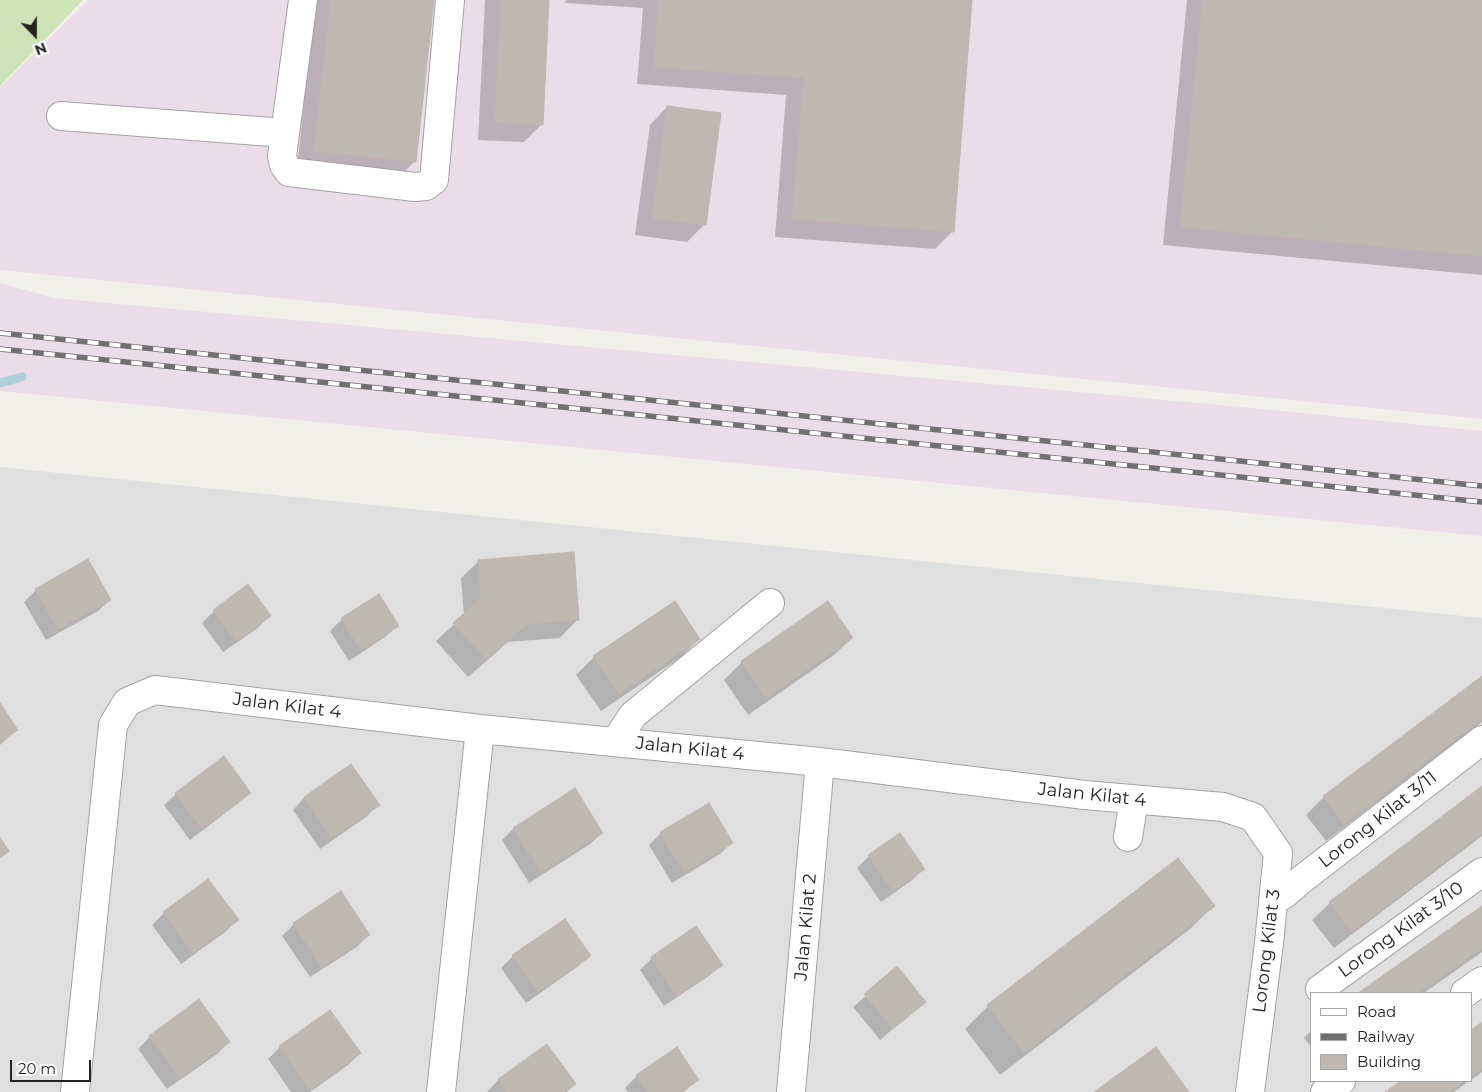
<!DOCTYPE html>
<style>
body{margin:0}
#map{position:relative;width:1482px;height:1092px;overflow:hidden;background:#f1efea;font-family:Montserrat,sans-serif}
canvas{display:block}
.legend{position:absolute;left:1310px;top:992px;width:162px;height:90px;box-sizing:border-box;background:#fff;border:1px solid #a7a7a7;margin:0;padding:6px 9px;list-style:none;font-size:15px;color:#222}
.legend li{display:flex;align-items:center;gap:10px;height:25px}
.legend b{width:25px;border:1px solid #a7a7a7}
.north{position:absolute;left:10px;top:10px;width:50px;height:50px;-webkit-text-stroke:4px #fff;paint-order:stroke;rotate:158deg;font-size:14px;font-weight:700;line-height:20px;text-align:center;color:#222}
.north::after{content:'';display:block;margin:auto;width:18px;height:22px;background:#222;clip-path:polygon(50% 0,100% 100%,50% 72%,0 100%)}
.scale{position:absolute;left:10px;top:1060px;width:81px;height:22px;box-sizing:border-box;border:2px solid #222;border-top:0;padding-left:6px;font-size:15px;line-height:18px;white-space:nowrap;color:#222;-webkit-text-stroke:4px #fff;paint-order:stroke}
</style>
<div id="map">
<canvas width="1482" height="1092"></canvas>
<ul class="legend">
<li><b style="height:6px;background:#fff"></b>Road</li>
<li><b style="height:6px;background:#707070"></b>Railway</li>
<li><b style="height:14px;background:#beb8b3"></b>Building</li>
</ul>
<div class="north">N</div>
<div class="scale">20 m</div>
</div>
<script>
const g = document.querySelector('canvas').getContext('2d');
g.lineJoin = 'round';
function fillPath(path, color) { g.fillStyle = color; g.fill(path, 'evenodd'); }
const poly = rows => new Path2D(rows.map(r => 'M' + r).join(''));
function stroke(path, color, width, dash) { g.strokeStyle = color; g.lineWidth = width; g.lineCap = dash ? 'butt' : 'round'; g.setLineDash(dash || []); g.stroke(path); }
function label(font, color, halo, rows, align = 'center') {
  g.font = font + ' Montserrat,sans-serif'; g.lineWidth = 4; g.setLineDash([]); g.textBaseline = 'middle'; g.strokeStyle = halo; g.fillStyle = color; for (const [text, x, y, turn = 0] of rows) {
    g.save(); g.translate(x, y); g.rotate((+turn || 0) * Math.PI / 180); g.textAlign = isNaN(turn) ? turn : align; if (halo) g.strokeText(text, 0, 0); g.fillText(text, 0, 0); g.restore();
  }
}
fillPath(poly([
 [0,467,1482,618,1482,1092,0,1092],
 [1311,993,1471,993,1471,1081,1311,1081]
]), '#e0dfdf');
fillPath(poly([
 [88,0,1482,0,1482,419,0,270,0,87],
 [0,283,54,298,1252,408,1482,431,1482,536,0,391]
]), '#e9dde7');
fillPath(poly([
 [0,0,83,0,0,86]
]), '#cde5b6');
fillPath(poly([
 [318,0,433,0,415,161,397,179,297,168,315,3],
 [485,0,548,0,542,124,524,142,478,140],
 [566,0,971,0,953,231,935,249,775,237,786,95,637,84,643,8,565,3],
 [1187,0,1482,0,1482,275,1163,245],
 [667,107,705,224,687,242,635,235,650,125],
 [479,561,577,620,560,638,508,642,468,677,436,641,464,615,461,578],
 [36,590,110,600,98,611,46,640,24,602],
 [214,611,269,616,258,628,223,652,202,623],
 [342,619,397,626,385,637,349,661,330,631],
 [852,638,834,655,748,715,724,680,742,662],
 [699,639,681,657,601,711,576,675,594,657],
 [1482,678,1482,722,1326,841,1306,815,1324,797],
 [0,705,16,730,0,745],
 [351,766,378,805,366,817,320,849,293,810,304,798],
 [1482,788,1482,836,1334,948,1312,920,1330,903],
 [574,790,602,833,590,844,529,883,502,840,513,829],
 [249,793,237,804,190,840,164,805,176,794],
 [661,833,731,843,720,854,672,883,649,845],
 [869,856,923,869,911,881,881,902,857,868],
 [1178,860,1213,906,1190,929,1000,1075,965,1029,988,1006],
 [1482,908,1482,952,1424,993,1360,993],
 [164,913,237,920,225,932,181,964,152,925],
 [294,924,368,935,357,947,310,977,282,936],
 [696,928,721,965,709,976,664,1006,640,970,652,958],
 [513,956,589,956,577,967,526,1003,501,968],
 [897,968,924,1002,880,1040,853,1007],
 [199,1001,229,1042,217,1054,167,1089,138,1049,150,1037],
 [330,1012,360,1053,348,1065,310,1092,291,1092,268,1059,280,1047],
 [1482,1024,1482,1072,1471,1080,1471,1032],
 [1311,1031,1311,1047,1304,1038],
 [547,1046,574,1084,567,1092,487,1092,498,1080],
 [637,1076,697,1079,684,1092,628,1092,625,1088],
 [1403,1081,1469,1081,1454,1092,1387,1092]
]), '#0003');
stroke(poly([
 [0,383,22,377]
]), '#afd0d9', 9);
const building = poly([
 [331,0,434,0,416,162,314,151,331,0],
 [501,0,549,0,543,125,495,122,501,0],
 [659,0,972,0,954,232,792,219,804,78,654,67,659,0],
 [1203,0,1482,0,1482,256,1180,227,1203,0],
 [667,106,721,113,706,225,652,218,667,106],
 [574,552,579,620,527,624,487,660,453,623,481,598,478,560,574,552],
 [88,559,111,600,58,629,35,589,88,559],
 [248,584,271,616,236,641,213,610,248,584],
 [379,594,399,626,361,650,341,618,379,594],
 [675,601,700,639,619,694,593,656,675,601],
 [828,601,853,638,766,698,741,661,828,601],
 [1482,676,1482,719,1344,824,1323,796,1482,676],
 [0,703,18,730,0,742,0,703],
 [224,756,251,793,202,829,175,793,224,756],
 [351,764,380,805,332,838,304,797,351,764],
 [1482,786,1482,833,1352,932,1329,902,1482,786],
 [575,788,603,833,541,872,513,828,575,788],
 [709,803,733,843,684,872,660,832,709,803],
 [900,833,925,869,893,891,868,855,900,833],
 [0,838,9,851,0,858,0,838],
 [1178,858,1215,906,1024,1053,987,1005,1178,858],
 [208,879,239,920,193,953,163,912,208,879],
 [341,891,370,935,322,967,293,923,341,891],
 [1482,906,1482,948,1418,993,1358,993,1482,906],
 [565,919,591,956,538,992,512,955,565,919],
 [696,926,723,965,677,996,651,957,696,926],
 [897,966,926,1002,893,1029,864,994,897,966],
 [199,999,230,1042,180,1078,149,1036,199,999],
 [330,1010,361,1053,310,1090,279,1046,330,1010],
 [1482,1022,1482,1068,1471,1076,1471,1030,1482,1022],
 [547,1044,576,1084,565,1092,507,1092,498,1079,547,1044],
 [677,1047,699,1080,681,1092,648,1092,636,1075,677,1047],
 [1156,1047,1189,1092,1094,1092,1156,1047],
 [1401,1081,1464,1081,1449,1092,1385,1092,1401,1081]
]);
fillPath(building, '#beb8b3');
stroke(building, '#c1b6ae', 1);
const minor = poly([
 [303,0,282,156,284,165,289,172,415,187,426,186,434,180,450,0],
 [61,116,285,133],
 [615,742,633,715,770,603],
 [1128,837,1134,800],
 [1273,901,1286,893,1301,880,1482,740],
 [1320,989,1482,872],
 [1465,993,1482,981],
 [75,1092,113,725,127,702,155,690,480,729,820,762,1085,795,1223,807,1253,817,1278,853,1269,943,1250,1092],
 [441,1092,480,729],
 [791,1092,820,762],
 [1325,1092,1341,1081]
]);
stroke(minor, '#a3a3a3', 30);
stroke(minor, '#fff', 28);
const rail = poly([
 [0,333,1482,486],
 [0,349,1482,502]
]);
stroke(rail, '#707070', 5.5);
stroke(rail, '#fff', 4, [11]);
label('18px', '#222', '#fff', [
 ["Jalan Kilat 4",287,706,7],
 ["Jalan Kilat 4",690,749,6],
 ["Jalan Kilat 4",1092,795,6],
 ["Lorong Kilat 3/11",1378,820,-38],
 ["Jalan Kilat 2",806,927,-85],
 ["Lorong Kilat 3/10",1401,930,-36],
 ["Lorong Kilat 3",1267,951,-83]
]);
</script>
